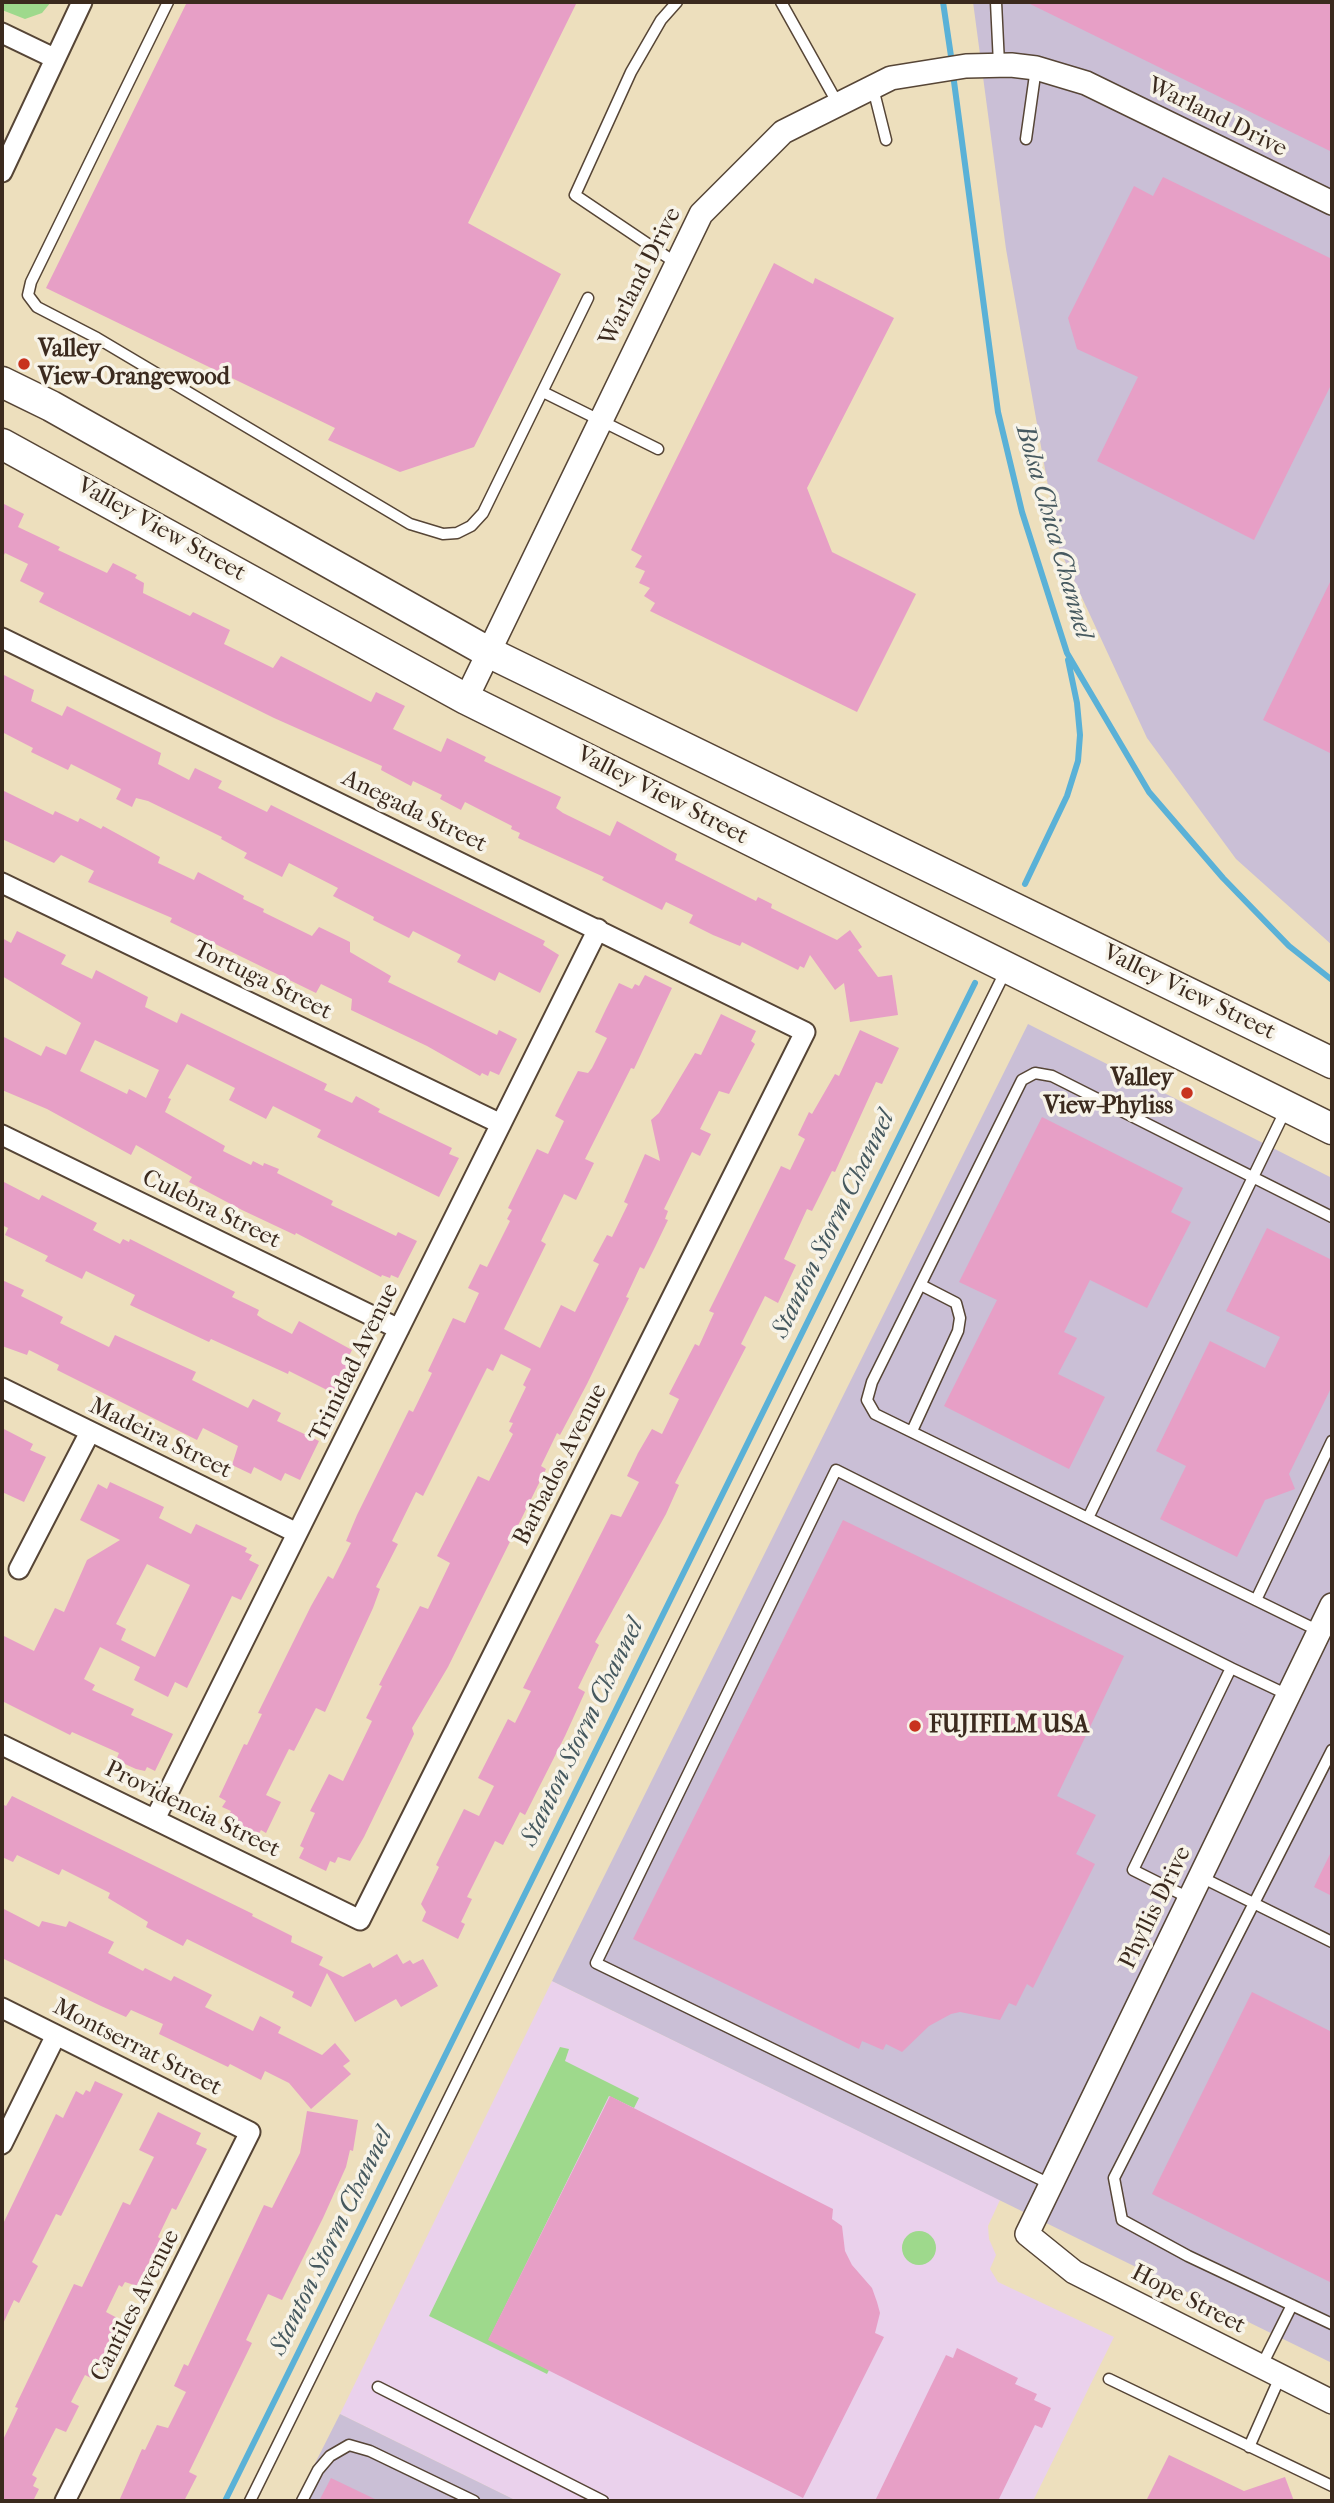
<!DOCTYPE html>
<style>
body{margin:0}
#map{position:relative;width:1334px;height:2503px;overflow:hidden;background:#eddfbd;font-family:"IM FELL French Canon",serif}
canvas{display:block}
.frame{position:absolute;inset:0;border:4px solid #3b2a1e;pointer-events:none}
</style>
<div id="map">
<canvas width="1334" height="2503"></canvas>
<div class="frame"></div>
</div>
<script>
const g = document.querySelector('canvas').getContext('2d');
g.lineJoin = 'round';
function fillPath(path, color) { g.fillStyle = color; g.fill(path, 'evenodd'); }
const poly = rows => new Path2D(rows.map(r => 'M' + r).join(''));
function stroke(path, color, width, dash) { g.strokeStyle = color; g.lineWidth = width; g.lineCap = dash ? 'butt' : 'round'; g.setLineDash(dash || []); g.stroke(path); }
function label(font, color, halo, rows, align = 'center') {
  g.font = font + ' "IM FELL French Canon",serif'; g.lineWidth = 7; g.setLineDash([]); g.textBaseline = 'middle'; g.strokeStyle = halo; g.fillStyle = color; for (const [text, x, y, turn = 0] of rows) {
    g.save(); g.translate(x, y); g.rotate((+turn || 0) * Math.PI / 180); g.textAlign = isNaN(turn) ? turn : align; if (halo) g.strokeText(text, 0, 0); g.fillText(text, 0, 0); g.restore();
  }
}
fillPath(poly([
 [552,1981,1000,2200,988,2226,989,2239,996,2255,990,2269,998,2282,1114,2337,1033,2501,517,2501,340,2414]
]), '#ead1ec');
fillPath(poly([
 [973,2,1332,2,1332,945,1236,859,1147,738,1059,548,1006,249],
 [1028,1024,1332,1178,1332,2363,552,1981],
 [340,2414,517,2501,296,2501]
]), '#cabfd6');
fillPath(poly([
 [2,2,51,2,42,13,25,19,2,10],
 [560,2047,569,2049,565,2061,639,2098,634,2108,609,2096,489,2339,549,2370,547,2374,429,2316],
 '902 2248a17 17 0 1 1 34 0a17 17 0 1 1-34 0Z'
]), '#9ed98c');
stroke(poly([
 [943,2,952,63],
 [953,74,998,412,1022,512,1067,653,1149,792,1223,878,1289,946,1332,980],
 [1025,884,1067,796,1078,761,1080,735,1077,703,1068,660],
 [225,2501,975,983]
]), '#5ab1d7', 6);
fillPath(poly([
 [187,2,577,2,468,223,561,274,474,447,400,472,328,440,335,428,46,288],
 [1026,2,1332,2,1332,152],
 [1163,177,1332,259,1332,383,1254,540,1097,461,1138,377,1077,349,1068,318,1134,186,1153,196],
 [774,263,813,284,815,278,894,318,807,488,832,552,916,594,857,712,650,611,655,603,644,596,650,588,639,583,645,571,635,567,642,556,631,550],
 [2,503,24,514,18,527,60,547,58,550,107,573,113,563,137,575,135,578,144,583,143,593,190,616,193,612,230,630,224,644,273,668,281,656,371,702,376,692,405,706,393,729,441,752,447,738,486,757,484,761,561,797,556,808,563,813,610,836,617,821,677,854,675,860,756,901,758,897,772,904,771,908,837,940,850,930,862,947,858,950,878,977,892,975,898,1015,850,1022,844,983,835,990,810,955,804,968,800,966,798,970,742,942,740,946,713,935,689,923,693,915,666,902,662,910,602,880,604,877,518,838,520,833,511,829,512,826,465,802,461,810,440,799,442,795,413,781,411,786,381,770,382,766,274,718,39,602,44,593,20,581,28,564,5,553,2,559],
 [1332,578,1332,754,1263,720],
 [2,674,34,690,31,701,62,716,67,706,161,753,158,764,189,780,195,768,222,781,218,788,267,812,271,805,545,941,543,945,559,955,540,993,499,972,495,981,457,962,461,955,413,931,409,938,373,920,374,917,333,896,338,888,289,863,282,877,244,858,247,853,221,839,222,837,148,801,136,798,132,807,116,799,121,789,71,764,68,770,31,752,33,748,2,732],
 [2,790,53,815,55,811,78,822,80,818,101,829,103,826,160,857,158,863,194,880,198,872,244,896,243,899,264,909,263,912,312,936,319,927,350,942,350,952,391,976,388,982,497,1035,499,1030,517,1039,499,1075,490,1071,488,1076,482,1073,480,1076,427,1046,351,1010,352,999,321,984,316,993,170,922,172,918,88,882,94,871,61,855,54,863,2,839],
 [17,931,66,955,61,964,92,979,96,970,148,997,145,1007,177,1023,181,1013,327,1084,324,1090,352,1103,356,1096,380,1109,378,1112,452,1148,449,1154,459,1158,439,1197,317,1137,321,1130,273,1106,266,1119,229,1100,235,1088,187,1064,168,1098,171,1099,165,1112,225,1146,223,1151,251,1165,253,1161,263,1166,264,1163,279,1169,277,1173,333,1201,331,1205,396,1236,398,1232,417,1241,398,1278,391,1275,390,1278,382,1275,381,1277,296,1233,295,1235,242,1210,189,1182,192,1177,136,1145,131,1155,47,1109,2,1090,2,1036,41,1056,46,1046,66,1055,81,1023,2,976,2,938,11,943],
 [95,1040,159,1070,146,1098,129,1089,127,1094,80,1071],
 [645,975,672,988,634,1069,631,1068,585,1159,594,1163,576,1200,564,1194,541,1241,546,1244,504,1329,540,1348,561,1305,575,1312,599,1264,593,1261,607,1235,612,1237,628,1204,624,1202,645,1154,660,1161,651,1120,659,1113,695,1053,701,1055,721,1014,756,1031,751,1041,755,1044,729,1094,719,1091,700,1129,711,1134,700,1156,692,1152,664,1209,668,1211,665,1219,668,1220,655,1247,644,1269,640,1267,626,1297,629,1298,587,1384,560,1435,557,1433,541,1466,546,1469,448,1667,412,1728,414,1734,364,1837,350,1861,338,1857,335,1863,330,1861,326,1871,299,1858,304,1848,300,1846,315,1813,310,1811,329,1774,343,1781,372,1721,366,1718,382,1686,379,1685,420,1606,428,1609,450,1563,437,1556,478,1476,489,1481,513,1434,509,1431,513,1423,509,1422,526,1387,523,1385,531,1369,501,1354,493,1371,487,1368,423,1496,416,1492,392,1541,398,1544,376,1587,380,1589,373,1608,325,1712,316,1708,294,1751,289,1749,266,1795,281,1802,266,1833,261,1830,257,1837,226,1821,231,1811,222,1807,226,1801,219,1797,244,1744,247,1745,262,1714,258,1713,311,1606,328,1576,333,1579,351,1543,346,1541,357,1515,409,1410,413,1412,432,1373,428,1371,453,1318,465,1323,479,1293,468,1288,480,1264,487,1267,510,1221,507,1219,512,1210,508,1208,537,1149,548,1154,564,1121,555,1116,565,1096,578,1071,588,1073,592,1068,607,1038,595,1032,606,1009,619,983,632,989,635,984,639,986],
 [860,1030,899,1048,882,1084,876,1082,835,1172,832,1171,812,1211,807,1209,784,1259,796,1265,778,1303,765,1296,741,1344,746,1347,675,1483,679,1485,666,1514,595,1642,599,1645,578,1688,585,1692,565,1736,525,1815,520,1812,503,1845,495,1841,467,1897,472,1899,461,1922,465,1924,458,1939,422,1921,426,1912,421,1904,439,1867,436,1865,464,1809,479,1816,494,1786,478,1778,508,1719,515,1723,531,1691,523,1688,611,1514,621,1517,639,1482,627,1476,638,1453,652,1429,662,1434,679,1399,669,1394,695,1344,699,1346,714,1313,709,1311,723,1283,781,1166,790,1170,805,1139,798,1135,809,1112,812,1114,835,1074,839,1076],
 [1042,1117,1183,1188,1171,1212,1191,1222,1147,1308,1090,1280,1064,1332,1077,1338,1058,1374,1105,1397,1069,1469,944,1406,997,1300,959,1282],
 [2,1181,39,1200,42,1195,97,1223,93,1230,120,1244,123,1239,129,1242,130,1239,235,1292,232,1297,259,1310,257,1315,263,1319,292,1334,299,1321,352,1350,349,1356,359,1361,341,1397,289,1371,288,1374,211,1339,209,1342,130,1305,135,1295,86,1271,82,1279,45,1261,48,1256,5,1235,8,1228,2,1225],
 [1267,1228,1332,1260,1332,1386,1289,1474,1295,1489,1265,1500,1237,1557,1160,1519,1186,1466,1156,1451,1210,1341,1265,1368,1280,1337,1226,1311],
 [2,1280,24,1290,21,1296,63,1317,60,1323,109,1347,115,1335,196,1372,192,1380,248,1408,253,1399,281,1413,277,1421,319,1441,300,1480,285,1473,281,1481,254,1467,251,1474,232,1465,238,1446,203,1428,197,1440,57,1370,59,1365,29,1350,27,1355,2,1346],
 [2,1428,33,1444,30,1450,46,1457,24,1502,2,1492],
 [110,1482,164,1507,159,1518,191,1534,196,1524,247,1548,245,1552,252,1555,249,1560,259,1565,241,1600,232,1596,187,1688,175,1682,168,1697,134,1680,140,1667,100,1647,84,1679,95,1685,92,1690,134,1709,131,1715,173,1734,155,1771,147,1767,145,1771,136,1769,116,1760,119,1753,72,1732,70,1735,2,1701,2,1635,34,1651,55,1608,64,1612,87,1560,120,1540,80,1520,98,1484,107,1489],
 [147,1564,190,1585,155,1657,121,1640,126,1629,116,1624],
 [843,1520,1124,1656,1057,1796,1096,1815,1076,1854,1095,1864,1033,1988,1027,1984,1016,2006,1009,2003,1000,2020,960,2012,951,2014,929,2026,902,2052,886,2044,883,2050,862,2041,859,2049,633,1939],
 [12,1796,253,1914,252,1916,292,1936,291,1942,323,1957,319,1965,343,1977,370,1963,373,1968,397,1954,403,1964,410,1960,413,1964,423,1959,438,1986,401,2007,396,1999,355,2022,327,1973,311,2007,292,1997,294,1992,187,1939,183,1946,146,1927,148,1922,108,1898,110,1893,62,1869,59,1875,17,1855,13,1862,2,1857,2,1804,6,1806],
 [1332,1850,1332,1896,1314,1887],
 [2,1908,39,1927,42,1921,66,1927,69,1921,114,1942,108,1953,143,1971,145,1968,171,1981,174,1976,212,1995,205,2007,253,2031,260,2016,281,2027,278,2033,322,2055,335,2043,350,2061,343,2066,351,2074,311,2109,289,2083,265,2071,261,2080,230,2064,228,2067,159,2034,163,2024,131,2010,126,2017,101,2006,2,1958],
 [1252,1992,1332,2032,1332,2283,1152,2194],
 [95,2081,123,2094,61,2216,56,2214,32,2262,38,2266,19,2303,14,2300,2,2326,2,2226,56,2114,63,2118,76,2091,83,2095,86,2090,90,2092],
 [610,2096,833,2209,832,2219,842,2226,845,2251,852,2265,872,2288,877,2302,880,2313,875,2333,884,2337,803,2498,488,2340],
 [307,2111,358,2120,353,2151,350,2150,346,2167,323,2218,282,2300,268,2294,246,2340,252,2343,189,2472,197,2476,184,2501,119,2501,142,2449,145,2450,157,2425,168,2428,186,2392,174,2386,184,2364,188,2366,264,2205,272,2208,300,2153],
 [158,2112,201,2133,196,2144,207,2149,176,2210,172,2208,158,2237,161,2239,137,2286,125,2282,122,2287,119,2285,106,2312,121,2320,93,2379,85,2375,71,2402,79,2406,66,2432,56,2428,32,2475,37,2478,33,2486,39,2489,33,2501,2,2501,2,2442,18,2408,15,2407,74,2284,82,2287,123,2202,130,2205,154,2157,139,2150],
 [957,2348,1018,2378,1015,2384,1037,2394,1034,2400,1051,2408,1042,2428,1035,2425,998,2501,875,2501,946,2355,953,2358],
 [1169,2455,1244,2491,1285,2477,1294,2501,1146,2501],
 [331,2478,379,2501,319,2501]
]), '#e79fc6');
const service = poly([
 [168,2,31,282,28,295,37,307,97,338,410,524,443,534,457,533,471,526,483,513,588,298],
 [781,2,838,104],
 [996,2,999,64],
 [873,88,886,140],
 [1026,139,1036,68],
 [676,263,575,195,631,72,661,20,677,2],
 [543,392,658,449],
 [912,1431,958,1331,960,1318,956,1303,921,1285],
 [1088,1518,1286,1109],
 [1256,1600,1332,1441],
 [1319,1631,875,1414,867,1400,872,1382,1022,1080,1035,1073,1052,1076,1332,1217],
 [1332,1750,1114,2178,1122,2220,1188,2256,1332,2324],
 [1201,1877,1332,1942],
 [1189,1898,1133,1870,1231,1668,1288,1695],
 [1050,2184,596,1963,836,1470,1231,1668],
 [1261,2367,1292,2305],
 [1109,2379,1332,2486],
 [378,2387,603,2501],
 [1249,2447,1280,2377],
 [250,2501,1006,970],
 [302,2501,318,2470,330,2456,349,2445,370,2451,474,2501]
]);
const minor = poly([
 [2,33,54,58],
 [2,172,82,2],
 [2,638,805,1032,360,1920,2,1745],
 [2,883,501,1124],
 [2,1135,399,1329],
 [2,1388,297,1533],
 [19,1569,90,1432],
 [155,1819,598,929],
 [2,2008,250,2132,65,2501],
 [2,2144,56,2035]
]);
const tertiary = poly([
 [466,699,701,214,783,132,891,78,966,66,1011,65,1036,68,1086,83,1332,203],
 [1332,1605,1027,2234,1074,2272,1332,2402]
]);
const primary = poly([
 [2,382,51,406,488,652,1332,1063],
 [2,444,466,699,1332,1129]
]);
stroke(service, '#564536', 13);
stroke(minor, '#564536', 23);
stroke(tertiary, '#564536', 26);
stroke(primary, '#564536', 33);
stroke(service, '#fff', 10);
stroke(minor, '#fff', 19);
stroke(tertiary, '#fff', 23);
stroke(primary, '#fff', 30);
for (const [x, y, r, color] of [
 [24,364,7,"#c8321e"],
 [1187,1093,7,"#c8321e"],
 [915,1726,7,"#c8321e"]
]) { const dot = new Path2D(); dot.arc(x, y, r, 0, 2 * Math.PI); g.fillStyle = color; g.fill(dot); stroke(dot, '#f7f3e8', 2.5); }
label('24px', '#3b2a1e', '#f7f3e8', [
 ["Warland Drive",1217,118,26],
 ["Warland Drive",641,277,-63],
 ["Valley View Street",161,530,29],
 ["Valley View Street",662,796,27],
 ["Anegada Street",414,812,26],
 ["Tortuga Street",262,981,26],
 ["Valley View Street",1189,993,26],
 ["Culebra Street",211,1210,26],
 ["Trinidad Avenue",355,1363,-64],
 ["Madeira Street",160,1439,26],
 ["Barbados Avenue",561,1465,-63],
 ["Providencia Street",192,1810,26],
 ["Phyllis Drive",1156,1908,-64],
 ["Montserrat Street",137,2048,27],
 ["Hope Street",1188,2300,27],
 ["Cantiles Avenue",136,2306,-63]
]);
label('bold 24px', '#3b2a1e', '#f7f3e8', [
 ["Valley",38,350],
 ["View-Orangewood",38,378],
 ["Valley",1173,1079,"right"],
 ["View-Phyliss",1173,1107,"right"],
 ["FUJIFILM USA",929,1726]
], 'left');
label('italic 26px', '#46595f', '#f7f3e8', [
 ["Bolsa Chica Channel",1053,532,74],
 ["Stanton Storm Channel",834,1225,-64],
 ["Stanton Storm Channel",583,1733,-64],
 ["Stanton Storm Channel",332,2242,-64]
]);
</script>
